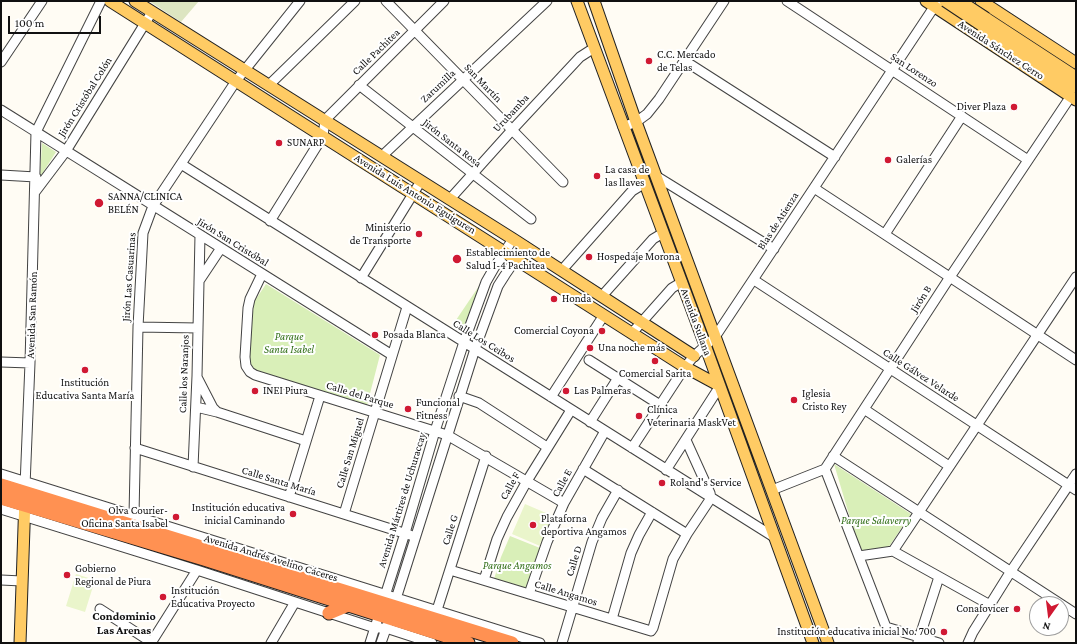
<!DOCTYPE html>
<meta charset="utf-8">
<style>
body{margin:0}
#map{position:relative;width:1077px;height:644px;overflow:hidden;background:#fffcf4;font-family:"Crimson Pro",serif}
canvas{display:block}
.frame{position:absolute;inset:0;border:2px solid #101010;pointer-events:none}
.north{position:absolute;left:1029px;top:596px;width:40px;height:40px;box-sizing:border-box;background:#fff;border:1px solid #9f9f9f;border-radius:50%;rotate:194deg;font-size:11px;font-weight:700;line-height:16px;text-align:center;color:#101010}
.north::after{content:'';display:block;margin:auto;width:14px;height:18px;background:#d01933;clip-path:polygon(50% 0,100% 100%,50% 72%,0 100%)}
.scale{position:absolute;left:8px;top:16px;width:93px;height:18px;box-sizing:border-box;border:2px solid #101010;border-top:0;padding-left:5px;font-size:12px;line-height:14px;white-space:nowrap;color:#101010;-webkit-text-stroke:3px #fff;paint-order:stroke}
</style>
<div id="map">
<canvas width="1077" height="644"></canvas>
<div class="frame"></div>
<div class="north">N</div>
<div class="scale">100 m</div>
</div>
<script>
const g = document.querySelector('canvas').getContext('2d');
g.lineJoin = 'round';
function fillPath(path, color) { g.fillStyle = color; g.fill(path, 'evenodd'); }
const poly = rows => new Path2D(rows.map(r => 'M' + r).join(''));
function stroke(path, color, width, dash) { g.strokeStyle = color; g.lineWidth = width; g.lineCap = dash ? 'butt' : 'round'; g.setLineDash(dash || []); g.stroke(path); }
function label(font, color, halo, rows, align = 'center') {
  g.font = font + ' "Crimson Pro",serif'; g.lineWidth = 4; g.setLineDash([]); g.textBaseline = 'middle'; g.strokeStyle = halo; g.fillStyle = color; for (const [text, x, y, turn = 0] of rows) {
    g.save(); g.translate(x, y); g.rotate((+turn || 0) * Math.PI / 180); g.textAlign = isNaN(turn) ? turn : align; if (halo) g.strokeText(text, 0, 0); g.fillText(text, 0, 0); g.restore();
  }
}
fillPath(poly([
 [42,143,56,152,40,177],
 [481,283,462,333,452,326],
 [266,284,380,355,367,405,258,373,248,362,254,302],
 [834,464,911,514,886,551,861,555],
 [510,536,540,548,528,591,494,579,501,557]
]), '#d9efb8');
fillPath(poly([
 [149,1,199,1,181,22]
]), '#dde5c1');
fillPath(poly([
 [525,504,553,516,540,546,512,534],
 [76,574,95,580,85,612,66,606]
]), '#eaf5cb');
const minor = poly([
 [386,1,563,182],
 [787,1,1028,160],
 [685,61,835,157],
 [1,62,42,1],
 [269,85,355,1],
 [359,85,531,219],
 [1,110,392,355],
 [623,127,636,122,647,114,659,99,724,1],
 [382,156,547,1],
 [181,164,774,537],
 [1,175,36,177],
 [656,176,774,249],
 [814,188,1076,360],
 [35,192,66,151,152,12],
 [450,199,512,130,580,57,594,48],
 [270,221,323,136,325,120,444,1],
 [885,234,962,116],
 [562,270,632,191,645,183],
 [262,274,250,299,248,308,245,357,246,366,250,372,255,375,447,435,564,503],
 [361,278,421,181],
 [754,280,1076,490],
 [199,281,221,248],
 [602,296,653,239,663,233],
 [138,327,198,328],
 [632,333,672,288,682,282],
 [589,360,660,405],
 [1,362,30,363],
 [197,377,213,408,217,412,306,441],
 [459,396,479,403,547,447],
 [551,397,604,315],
 [196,407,217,412],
 [864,409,949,466],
 [590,422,618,378],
 [135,448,410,535],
 [632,448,685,367,694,356,715,337,938,1],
 [833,456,1076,614],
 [193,467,197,376,200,235],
 [583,469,687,534],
 [825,469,886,627,939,643],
 [666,470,720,386],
 [1,474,540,643],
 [25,486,30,363,36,132,101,1],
 [772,490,825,469,950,277,1071,96],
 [289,497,320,396],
 [1,509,197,570,375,628,386,628,432,643],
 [344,514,407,307],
 [134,515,138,327,143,233,153,206,236,81,300,1],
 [893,551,1076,277],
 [893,551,990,605],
 [859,556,893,551],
 [450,570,651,631,653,628,673,559,687,534,711,498,710,493,686,440],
 [1,580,22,581],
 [484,580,497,539,507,517,527,481,571,410],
 [529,594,547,542,564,503,605,431],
 [395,602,475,349,498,286,505,275,525,246],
 [100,609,151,642],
 [437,610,486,456],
 [612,619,631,553,639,535,652,512],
 [918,642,939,577],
 [151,643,197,570],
 [271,643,295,602],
 [370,643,405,533,435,431,464,342,486,282,494,268,513,239],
 [381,643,388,623],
 [562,643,592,542,602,518,618,490],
 [968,643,973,632,1011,571,1076,474]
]);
const major = poly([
 [110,1,685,367,720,386],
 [135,1,513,239,694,356],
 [577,1,705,345,813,643],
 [594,1,636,122,828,643],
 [926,1,1076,100],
 [981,1,1076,63],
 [986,18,1076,77],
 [981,25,1076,87],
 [20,643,25,498]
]);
const highway = poly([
 [1,485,512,643],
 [1,498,204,559,468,643],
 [329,613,348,605]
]);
stroke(minor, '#434343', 11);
stroke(major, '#212121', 13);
stroke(highway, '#212121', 15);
stroke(minor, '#fff', 9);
stroke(major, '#ffcb64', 11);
stroke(highway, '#ff9152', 13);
const majorBridge = poly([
 [945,1,981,25],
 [960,1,986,18]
]);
stroke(majorBridge, '#212121', 13, []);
stroke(majorBridge, '#ffcb64', 11);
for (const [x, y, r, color] of [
 [649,61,4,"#d01933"],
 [1014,107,4,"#d01933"],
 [279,143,4,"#d01933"],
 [888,160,4,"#d01933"],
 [597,176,4,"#d01933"],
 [99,203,5,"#d01933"],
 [419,234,4,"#d01933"],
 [589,257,4,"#d01933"],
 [457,259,5,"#d01933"],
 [554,299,4,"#d01933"],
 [602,331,4,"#d01933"],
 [375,335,4,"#d01933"],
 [590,348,4,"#d01933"],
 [655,361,4,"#d01933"],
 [85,370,4,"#d01933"],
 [255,391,4,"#d01933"],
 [566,391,4,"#d01933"],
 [794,400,4,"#d01933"],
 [408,409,4,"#d01933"],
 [639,416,4,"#d01933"],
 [662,483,4,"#d01933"],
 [293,514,4,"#d01933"],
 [176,517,4,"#d01933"],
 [533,525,4,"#d01933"],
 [67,575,4,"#d01933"],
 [163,597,4,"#d01933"],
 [1017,609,4,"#d01933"],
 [944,632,4,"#d01933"]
]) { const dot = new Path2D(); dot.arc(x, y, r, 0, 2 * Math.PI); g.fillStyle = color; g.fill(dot); stroke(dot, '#fff', 1.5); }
label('11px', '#101010', '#fff', [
 ["Avenida Sánchez Cerro",1001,50,33],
 ["Calle Pachitea",376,52,-44],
 ["San Lorenzo",914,70,33],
 ["San Martín",483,83,46],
 ["Zarumilla",438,86,-43],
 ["Jirón Cristóbal Colón",85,97,-58],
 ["Urubamba",511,113,-47],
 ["Jirón Santa Rosa",452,143,38],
 ["Avenida Luis Antonio Eguiguren",415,194,32],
 ["Blas de Atienza",778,221,-57],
 ["Jirón San Cristóbal",233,242,32],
 ["Jirón Las Casuarinas",129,277,-86],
 ["Jirón B",921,299,-57],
 ["Avenida San Ramón",32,315,-88],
 ["Avenida Sullana",696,322,70],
 ["Calle Los Ceibos",484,341,32],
 ["Calle los Naranjos",184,374,-88],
 ["Calle Gálvez Velarde",921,375,33],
 ["Calle del Parque",360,395,17],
 ["Calle San Miguel",350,453,-73],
 ["Calle Santa María",279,481,17],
 ["Calle E",562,483,-61],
 ["Calle F",510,486,-61],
 ["Avenida Mártires de Uchuraccay",402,500,-73],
 ["Calle G",450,530,-72],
 ["Avenida Andrés Avelino Cáceres",271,558,17],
 ["Calle D",574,561,-73],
 ["Calle Angamos",566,593,17]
]);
label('11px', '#101010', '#fff', [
 ["C.C. Mercado",657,55],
 ["de Telas",657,68],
 ["Diver Plaza",1006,107,"right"],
 ["SUNARP",287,143],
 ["Galerías",896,160],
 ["La casa de",605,170],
 ["las llaves",605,183],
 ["SANNA/CLINICA",108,197],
 ["BELÉN",108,210],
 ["Ministerio",411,228,"right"],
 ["de Transporte",411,241,"right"],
 ["Establecimiento de",466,253],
 ["Salud I-4 Pachitea",466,266],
 ["Hospedaje Morona",597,257],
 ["Honda",562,299],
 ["Comercial Coyona",594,331,"right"],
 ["Posada Blanca",383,335],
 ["Una noche más",598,348],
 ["Comercial Sarita",655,374,"center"],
 ["Institución",85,383,"center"],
 ["Educativa Santa María",85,396,"center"],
 ["INEI Piura",263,391],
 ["Las Palmeras",574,391],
 ["Iglesia",802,394],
 ["Cristo Rey",802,407],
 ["Funcional",416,403],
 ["Fitness",416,416],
 ["Clínica",647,410],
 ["Veterinaria MaskVet",647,423],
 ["Roland's Service",670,483],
 ["Institución educativa",285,508,"right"],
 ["inicial Caminando",285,521,"right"],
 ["Olva Courier-",168,511,"right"],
 ["Oficina Santa Isabel",168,524,"right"],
 ["Plataforna",541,519],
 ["deportiva Angamos",541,532],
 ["Gobierno",75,569],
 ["Regional de Piura",75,582],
 ["Institución",171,591],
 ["Educativa Proyecto",171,604],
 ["Conafovicer",1009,609,"right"],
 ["Institución educativa inicial No. 700",936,632,"right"]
], 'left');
label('italic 11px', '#337019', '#fff', [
 ["Parque",289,337],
 ["Santa Isabel",289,350],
 ["Parque Salaverry",876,521],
 ["Parque Angamos",517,566]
]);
label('bold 12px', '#101010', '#fff', [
 ["Condominio",124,616],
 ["Las Arenas",124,630]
]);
</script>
